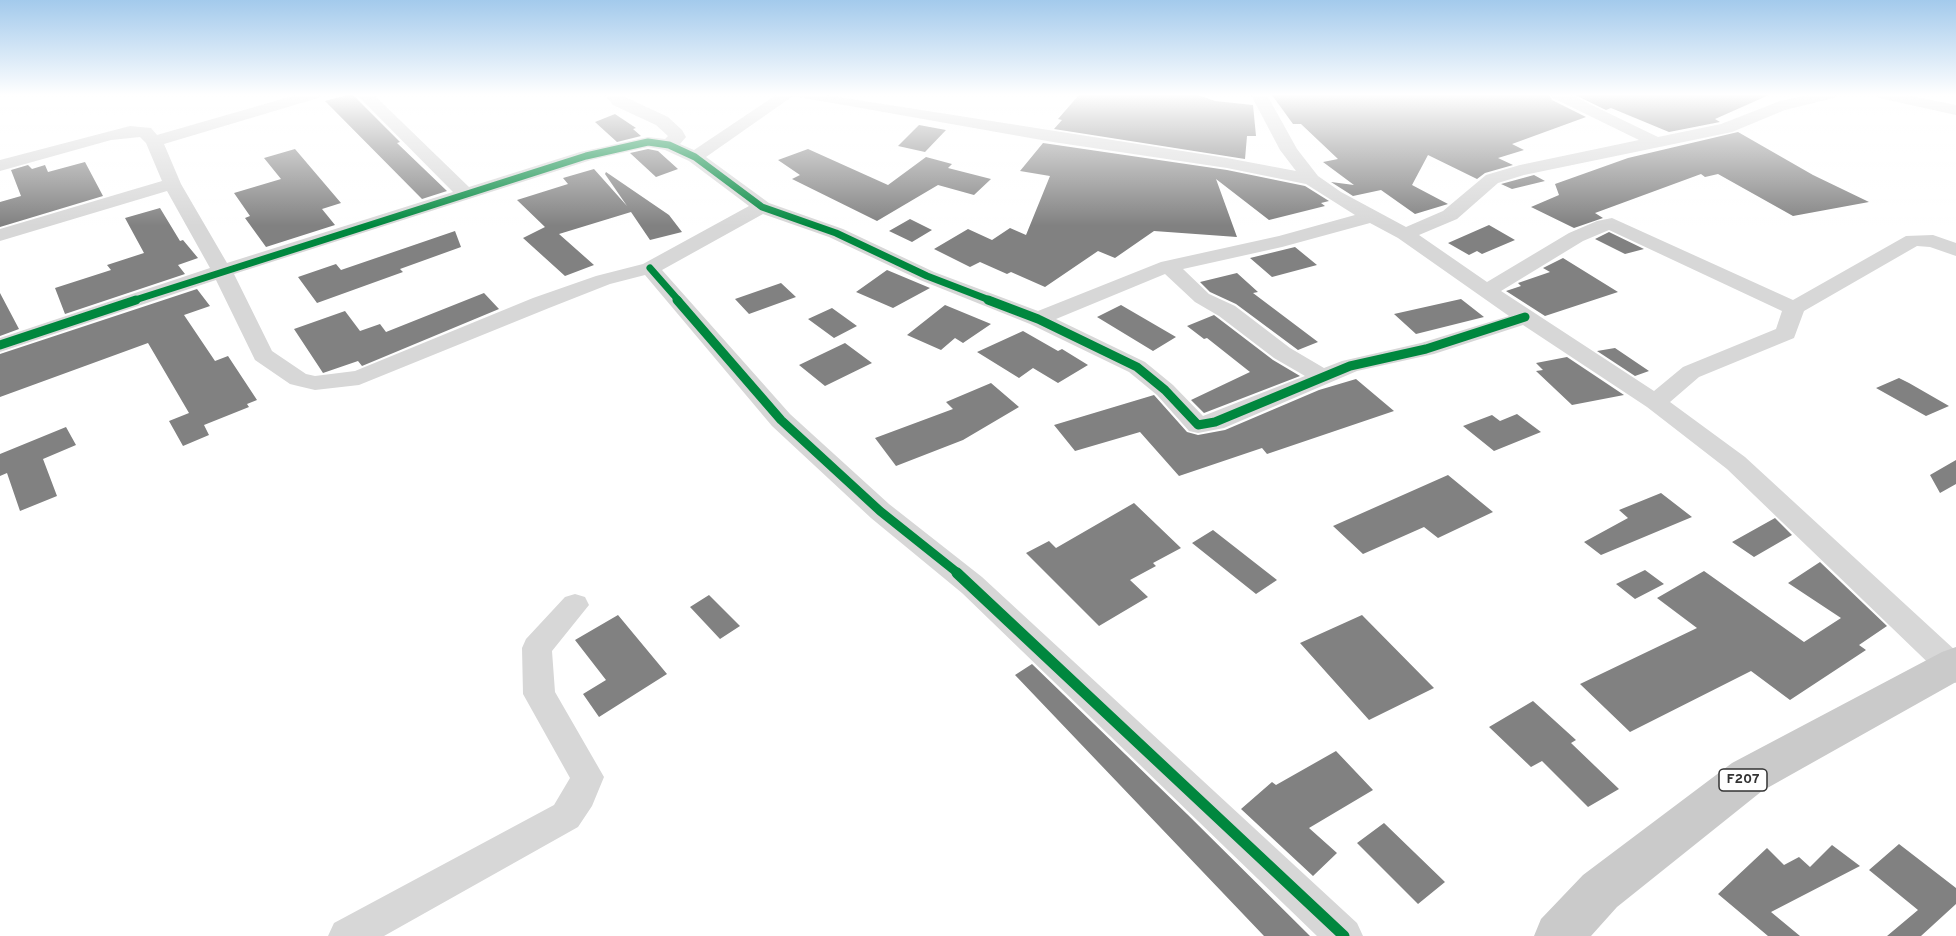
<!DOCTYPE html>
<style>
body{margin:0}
canvas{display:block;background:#fff}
</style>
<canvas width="1956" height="936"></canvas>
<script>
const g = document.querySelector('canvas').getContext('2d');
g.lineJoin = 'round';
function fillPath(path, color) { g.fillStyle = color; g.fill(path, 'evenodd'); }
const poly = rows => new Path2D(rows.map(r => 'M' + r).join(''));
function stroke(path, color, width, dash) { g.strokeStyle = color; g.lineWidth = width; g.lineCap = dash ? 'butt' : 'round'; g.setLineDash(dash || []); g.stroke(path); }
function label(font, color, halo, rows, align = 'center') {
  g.font = font + ' Overpass,sans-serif'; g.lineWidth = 6; g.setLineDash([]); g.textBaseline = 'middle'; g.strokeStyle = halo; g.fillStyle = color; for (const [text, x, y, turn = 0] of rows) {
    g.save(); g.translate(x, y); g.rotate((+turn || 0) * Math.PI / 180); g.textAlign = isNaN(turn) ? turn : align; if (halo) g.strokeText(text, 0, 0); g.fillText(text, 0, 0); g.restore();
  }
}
fillPath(poly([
 [347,95,353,95,400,142,397,143,447,191,422,199,325,101],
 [1079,95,1198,95,1215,101,1253,105,1256,136,1247,136,1245,159,1054,129,1062,120,1058,119],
 [1272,95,1549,95,1552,100,1586,117,1512,144,1524,150,1498,158,1513,165,1485,173,1477,179,1428,155,1412,185,1448,204,1415,214,1381,190,1353,196,1331,182,1354,185,1323,162,1338,159,1301,124,1293,124],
 [1575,95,1769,95,1715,119,1720,122,1669,132,1611,108,1606,110],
 [615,114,636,128,633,129,641,136,617,142,595,122],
 [919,125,946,130,925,152,898,146],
 [1738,132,1813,175,1869,202,1793,216,1718,174,1705,177,1701,174,1595,213,1603,218,1574,228,1531,207,1559,195,1555,184,1628,158],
 [1043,143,1227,170,1305,186,1329,201,1321,203,1325,206,1269,220,1216,179,1237,237,1154,231,1115,258,1098,251,1045,287,1011,272,1007,274,980,262,970,267,934,249,968,229,992,240,1010,228,1026,235,1050,176,1020,171],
 [295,149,341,203,322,209,335,225,266,247,245,218,250,216,234,193,281,179,264,158],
 [648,149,658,151,678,169,656,177,630,153],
 [808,149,888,185,926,157,952,164,948,168,991,179,974,195,938,185,877,221,792,179,800,175,778,160],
 [85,162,103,196,0,227,0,202,21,196,11,170,28,165,32,169,45,165,48,172],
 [594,169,627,206,605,174,606,172,669,215,682,232,650,240,631,212,559,234,594,265,565,276,523,238,545,227,517,200,568,184,563,178],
 [1534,175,1545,181,1512,189,1501,184],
 [160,208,180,241,183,240,198,258,178,265,185,274,65,314,55,288,111,270,107,265,144,253,125,218],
 [910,219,932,230,912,242,889,231],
 [1489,225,1515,240,1482,254,1477,251,1469,255,1448,243],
 [455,231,461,247,400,269,403,272,317,303,298,277,336,264,341,270],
 [1609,232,1644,249,1625,254,1595,239],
 [1295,247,1317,265,1272,277,1250,258],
 [1563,258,1618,292,1545,316,1506,291,1521,286,1518,283,1550,272,1543,268],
 [887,270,930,288,893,308,856,292],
 [1237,273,1258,292,1253,293,1318,342,1298,350,1236,304,1210,292,1200,282],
 [781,283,796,297,749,314,735,299],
 [197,289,210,306,184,315,215,361,228,356,257,400,247,404,249,407,204,425,209,435,183,446,169,421,189,413,148,343,0,397,0,354],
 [0,293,19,329,0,336],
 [484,293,499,309,362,366,358,361,323,373,294,329,345,311,360,331,380,324,386,332],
 [1461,299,1484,317,1416,334,1394,314],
 [945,305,991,324,963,343,955,338,941,350,907,335],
 [1121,305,1176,337,1153,351,1097,317],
 [832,308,857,326,834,338,808,319],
 [1214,315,1273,360,1300,376,1204,413,1191,400,1250,372,1207,338,1204,339,1187,326],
 [1023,331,1058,351,1062,349,1088,365,1058,383,1033,368,1019,378,977,352],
 [845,343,872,363,825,386,799,365],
 [1615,348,1649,371,1635,376,1597,351],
 [1567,357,1624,395,1572,405,1536,371,1543,370,1536,363],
 [1899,378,1909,383,1949,406,1926,416,1876,388],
 [1356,379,1394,411,1267,454,1262,448,1179,476,1140,432,1075,451,1054,425,1154,395,1187,432,1198,435,1225,430,1319,390],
 [991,383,1019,407,963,440,896,466,875,438,953,409,946,402],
 [1517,414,1541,432,1494,451,1463,426,1492,415,1500,421],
 [66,427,76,445,43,459,57,496,20,511,7,473,0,476,0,454],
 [1956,460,1956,484,1940,493,1930,475],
 [1448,475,1493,512,1438,538,1424,527,1363,554,1333,526],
 [1661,493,1692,517,1601,555,1584,542,1628,518,1619,510],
 [1134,503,1181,548,1153,563,1156,566,1130,580,1148,597,1099,626,1026,553,1049,541,1056,548],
 [1775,518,1792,535,1754,557,1732,542],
 [1213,530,1277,580,1256,594,1192,543],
 [1820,562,1887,626,1859,645,1866,650,1790,700,1751,671,1630,732,1580,684,1697,628,1657,598,1704,571,1804,642,1841,618,1788,583],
 [1645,570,1664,584,1635,599,1616,584],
 [709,595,740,626,720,639,690,607],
 [618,615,667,674,599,717,583,694,606,680,575,640],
 [1362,615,1434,688,1369,720,1300,643],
 [1032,664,1187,814,1310,936,1264,936,1015,675],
 [1533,701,1576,740,1571,743,1619,789,1588,807,1542,761,1531,767,1489,727],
 [1336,751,1373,790,1309,828,1337,853,1313,876,1241,809,1272,782,1276,785],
 [1384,823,1445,882,1418,904,1357,843],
 [1899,844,1956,888,1956,904,1921,936,1887,936,1918,910,1869,870],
 [1832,845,1860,866,1771,912,1800,936,1768,936,1718,894,1767,848,1784,865,1799,857,1810,867]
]), '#818181');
fillPath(poly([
 [296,95,320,95,318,98,164,144,181,184,227,263,453,192,357,95,374,95,469,187,580,152,648,137,665,139,668,136,656,125,613,105,605,95,621,95,668,117,682,130,686,137,680,144,694,150,776,95,826,95,1227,158,1296,171,1280,150,1251,95,1267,95,1297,149,1318,176,1341,192,1406,227,1443,211,1486,175,1520,165,1639,140,1553,98,1551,95,1571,95,1658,137,1721,124,1780,101,1809,95,1836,95,1834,98,1785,110,1732,132,1524,175,1498,183,1457,219,1419,235,1487,282,1569,233,1597,221,1612,218,1793,300,1906,236,1933,235,1956,243,1956,256,1930,247,1917,246,1804,311,1794,338,1699,377,1670,402,1745,457,1956,651,1956,683,1945,679,1727,469,1647,407,1523,325,1434,354,1357,371,1224,428,1198,433,1189,431,1157,395,1129,372,1030,324,920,280,829,237,763,214,662,270,790,414,889,504,982,577,1357,923,1363,936,1317,936,962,593,871,518,772,426,645,275,610,284,549,308,359,385,315,390,298,386,290,384,255,360,216,280,0,352,0,338,210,268,167,191,0,241,0,229,162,181,146,143,140,137,111,140,0,171,0,160,130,126,151,128,157,135,296,95],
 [793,96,1053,142,1227,168,1306,184,1355,215,1279,236,1161,262,1038,311,934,272,843,229,769,203,706,157,793,96],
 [648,147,665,150,689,161,749,206,643,264,596,276,533,298,355,371,315,376,306,374,272,351,234,274,591,160,648,147],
 [1370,223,1398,238,1509,316,1421,343,1342,361,1324,368,1290,348,1235,306,1209,294,1183,269,1282,247,1370,223],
 [1609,230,1782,311,1776,329,1683,367,1654,391,1501,291,1583,241,1609,230],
 [1165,274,1195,302,1219,316,1274,358,1305,376,1203,416,1173,385,1145,362,1056,319,1165,274],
 [1877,95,1906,95,1956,105,1956,115,1879,98,1877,95],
 [575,594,585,597,589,605,552,651,555,692,604,777,592,806,578,827,384,936,328,936,334,923,554,805,570,778,523,694,522,648,526,639,565,597,575,594]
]), '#d7d7d7');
fillPath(poly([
 [1956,647,1956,682,1762,791,1617,907,1591,936,1534,936,1541,919,1583,875,1732,763,1942,652,1956,647]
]), '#cacaca');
stroke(poly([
 [650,268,679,301],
 [132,301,586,156,648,142,669,145,695,157,762,207,836,233,927,276,992,301]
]), '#00873e', 7);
stroke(poly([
 [677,300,781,420,880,511,959,574],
 [988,300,1038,319,1137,367,1165,390,1198,425,1215,422,1350,366,1426,349,1525,317],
 [0,345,136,300]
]), '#00873e', 9);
stroke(poly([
 [957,573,1344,936]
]), '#00873e', 11);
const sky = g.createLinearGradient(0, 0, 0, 226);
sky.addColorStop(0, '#a3caec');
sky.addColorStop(0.42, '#fff');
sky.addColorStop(1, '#ffffff00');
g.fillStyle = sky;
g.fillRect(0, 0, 1956, 226);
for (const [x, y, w] of [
 [1743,780,48]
]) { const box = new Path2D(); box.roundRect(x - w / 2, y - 11, w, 22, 4.5); g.fillStyle = '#fff'; g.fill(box); stroke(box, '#333', 1.5); }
label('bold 14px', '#333', null, [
 ["F207",1743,780]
]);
</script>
